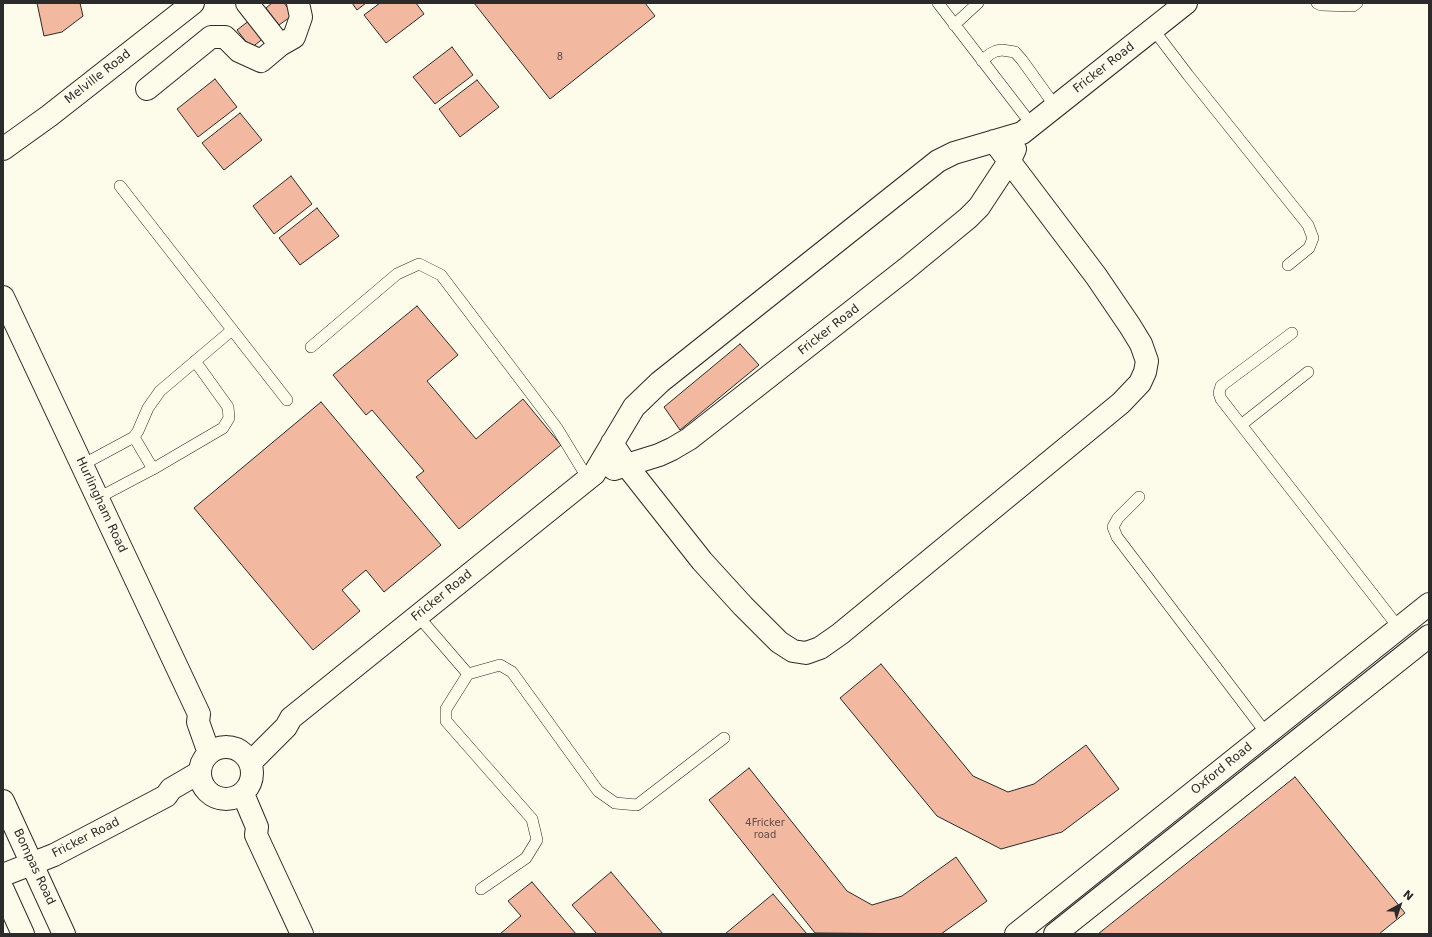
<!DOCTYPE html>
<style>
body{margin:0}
#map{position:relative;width:1432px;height:937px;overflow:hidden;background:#fdfbea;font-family:"DejaVu Sans",sans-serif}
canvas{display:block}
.frame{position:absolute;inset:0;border:4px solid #2b2b2b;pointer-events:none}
.north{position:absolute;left:1380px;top:885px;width:40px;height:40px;-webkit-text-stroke:3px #fdfbea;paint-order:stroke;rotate:40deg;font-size:11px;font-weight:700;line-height:16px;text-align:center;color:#2b2b2b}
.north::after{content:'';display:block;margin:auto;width:14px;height:18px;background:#2b2b2b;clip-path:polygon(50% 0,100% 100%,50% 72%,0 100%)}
</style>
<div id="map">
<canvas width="1432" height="937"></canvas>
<div class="frame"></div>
<div class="north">N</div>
</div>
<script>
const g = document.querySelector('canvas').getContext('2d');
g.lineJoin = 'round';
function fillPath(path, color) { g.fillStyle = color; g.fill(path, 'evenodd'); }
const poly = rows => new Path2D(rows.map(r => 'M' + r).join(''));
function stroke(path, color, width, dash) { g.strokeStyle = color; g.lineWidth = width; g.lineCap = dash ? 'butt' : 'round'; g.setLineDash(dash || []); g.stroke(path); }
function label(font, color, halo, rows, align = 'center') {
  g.font = font + ' "DejaVu Sans",sans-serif'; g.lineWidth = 3; g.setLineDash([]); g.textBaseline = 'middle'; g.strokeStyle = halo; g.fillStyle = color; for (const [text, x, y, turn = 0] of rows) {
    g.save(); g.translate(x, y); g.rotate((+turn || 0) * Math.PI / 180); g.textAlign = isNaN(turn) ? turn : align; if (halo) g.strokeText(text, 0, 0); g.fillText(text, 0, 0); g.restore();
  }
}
const building = poly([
 [37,3,80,3,83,16,62,32,44,36,37,3],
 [272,3,284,3,293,15,279,25,266,8,272,3],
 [352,3,366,3,357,10,352,3],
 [380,3,416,3,424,14,386,43,364,15,380,3],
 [474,3,645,3,655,16,550,99,474,3],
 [250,20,264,38,251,48,237,30,250,20],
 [452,47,473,75,435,104,413,77,452,47],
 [215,79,237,107,198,137,177,109,215,79],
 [477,80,499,107,460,137,439,109,477,80],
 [240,113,262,140,224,170,202,143,240,113],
 [291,176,312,204,274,234,253,206,291,176],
 [317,208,339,236,300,265,279,238,317,208],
 [417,306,458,355,427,381,476,439,523,399,561,445,459,529,416,477,424,471,372,410,366,415,333,375,417,306],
 [740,344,759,365,680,430,664,407,740,344],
 [321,402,441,545,384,592,366,570,342,590,360,611,313,650,194,508,321,402],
 [881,664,973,776,1008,792,1034,784,1086,745,1119,789,1062,832,1001,849,937,816,840,698,881,664],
 [749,768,847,891,872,905,902,896,956,857,987,901,941,934,815,933,709,800,749,768],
 [1295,777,1405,913,1379,934,1098,934,1295,777],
 [611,872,663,934,597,934,572,905,611,872],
 [532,882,576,934,500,934,521,916,508,901,532,882],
 [773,894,807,934,725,934,773,894]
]);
fillPath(building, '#f2b8a0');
stroke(building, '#2b2b2b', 1);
const service = poly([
 [938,3,1032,125],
 [1317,3,1321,5,1353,6,1357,3],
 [954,25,978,3],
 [1153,29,1188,75,1308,225,1313,238,1309,248,1288,265],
 [982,61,990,54,996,51,1002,50,1015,52,1022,60,1055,106],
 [120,186,287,400],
 [1292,333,1221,386,1219,393,1221,399,1399,628],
 [311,347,397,274,419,264,441,275,557,428,588,479],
 [1241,425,1308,372],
 [134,437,153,469],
 [82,465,134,437,138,431,148,408,160,391,232,330],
 [1139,497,1118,518,1113,527,1117,537,1266,733],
 [98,498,153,469,223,428,229,418,228,407,195,361],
 [418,616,468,674,500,665,512,672,598,791,615,803,637,805,724,738],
 [468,674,446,709,446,721,532,819,537,840,526,858,481,889]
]);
const minor = poly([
 [280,45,294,37,301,17,298,3],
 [147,89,211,37,225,37,239,51,261,61,280,45,247,3],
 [3,149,49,116,193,3],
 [3,297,199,714,198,722,209,753],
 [612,443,627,466,702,561,743,606,779,642,793,651,806,653,820,648,840,634,1121,403,1140,383,1145,372,1147,361,1141,344,1130,326,1096,276,994,141],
 [614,469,659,455,672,449,689,439,906,269,968,218,979,207,1010,160,1015,149],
 '200 773a26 26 0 1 1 52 0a26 26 0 1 1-52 0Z',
 [251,762,286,727,291,718,594,474,634,407,660,382,938,161,954,153,1022,133,1186,3],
 [243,794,257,827,256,835,302,934],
 [3,801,64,934],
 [3,875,54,855,166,796,171,789,200,772],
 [3,890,23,934]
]);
const primary = poly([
 [1016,934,1429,604],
 [1055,934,1429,636]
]);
stroke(service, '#2b2b2b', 12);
stroke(minor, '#2b2b2b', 24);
stroke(primary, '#2b2b2b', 24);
stroke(service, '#fdfbea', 11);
stroke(minor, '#fdfbea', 22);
stroke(primary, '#fdfbea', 22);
label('10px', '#5d4e48', null, [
 ["8",560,57],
 ["4Fricker",765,823],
 ["road",765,835]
]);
label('12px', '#2b2b2b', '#fdfbea', [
 ["Fricker Road",1104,68,-38],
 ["Melville Road",98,77,-38],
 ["Fricker Road",829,330,-38],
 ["Hurlingham Road",101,505,65],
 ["Fricker Road",442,596,-39],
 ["Oxford Road",1222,769,-39],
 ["Fricker Road",86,838,-27],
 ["Bompas Road",34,867,65]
]);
</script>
